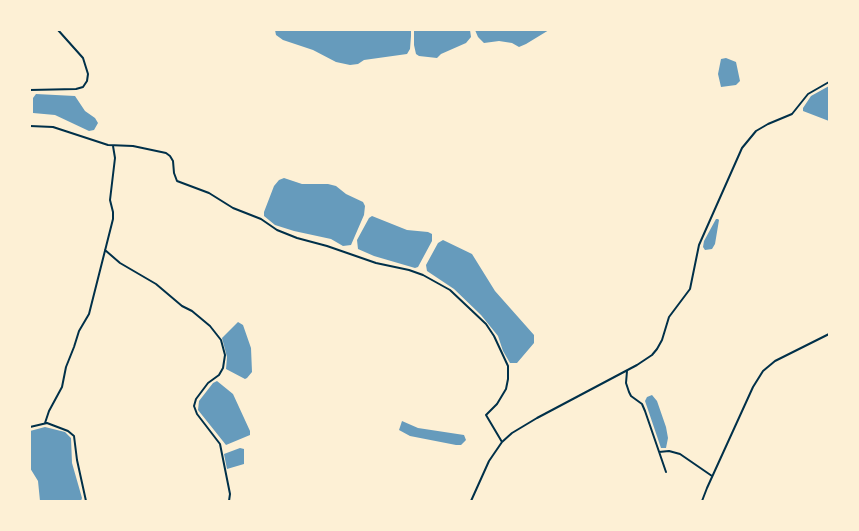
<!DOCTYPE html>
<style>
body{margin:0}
#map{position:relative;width:859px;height:531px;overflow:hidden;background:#fdf0d5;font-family:Poppins,sans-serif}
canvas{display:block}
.frame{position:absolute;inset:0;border:31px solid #fdf0d5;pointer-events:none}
</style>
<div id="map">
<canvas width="859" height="531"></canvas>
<div class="frame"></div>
</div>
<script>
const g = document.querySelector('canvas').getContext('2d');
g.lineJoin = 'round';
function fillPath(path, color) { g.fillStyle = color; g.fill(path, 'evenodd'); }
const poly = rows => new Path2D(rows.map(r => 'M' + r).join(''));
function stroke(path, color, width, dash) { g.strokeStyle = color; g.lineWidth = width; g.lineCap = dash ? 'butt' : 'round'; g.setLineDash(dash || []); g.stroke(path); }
fillPath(poly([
 [275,30,411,30,411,36,410,49,407,54,364,60,358,64,350,65,336,62,313,50,283,40,276,35],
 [414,30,470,30,471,37,466,43,441,54,437,58,419,56,416,54,414,45],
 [475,30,549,30,526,44,519,47,512,43,499,41,484,43,478,37],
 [726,58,736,62,740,81,736,85,721,87,718,74,721,59],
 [829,86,829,121,803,111,803,108,811,96],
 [36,94,75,96,85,111,95,118,98,123,94,130,89,131,55,115,33,113,33,98],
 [284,178,302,184,328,184,336,186,346,194,363,202,365,206,364,215,351,245,343,246,331,239,294,231,275,225,264,216,264,212,274,186,279,180],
 [372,216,407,230,428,232,432,234,432,241,418,267,415,268,374,256,358,249,357,240,369,218],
 [716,219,718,219,719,220,715,244,712,249,705,250,703,247,704,241],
 [443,240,472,254,495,291,534,335,534,343,517,363,510,363,503,351,498,336,481,315,454,289,427,271,426,265,438,243],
 [238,322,243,325,251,348,252,372,247,378,245,379,226,369,227,357,222,338],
 [217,381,233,394,250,431,250,435,226,445,198,410,199,401,213,383],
 [652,395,657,401,666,427,668,438,666,448,661,448,645,401,647,397],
 [402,421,418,428,464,435,466,440,461,445,456,445,410,436,399,430],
 [45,427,65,432,71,438,72,463,82,498,81,501,40,501,38,481,30,468,30,431],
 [240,448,244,449,244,464,227,469,224,454]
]), '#669bbc');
stroke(poly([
 [30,90,76,89,83,87,87,81,88,74,83,58,58,30],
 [30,126,53,127,108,145,133,146,166,153,170,156,173,161,174,173,177,181,209,193,233,208,261,219,277,230,297,238,327,246,376,263,409,270,423,275,450,290,486,324,494,336,508,366,508,379,506,389,497,404,486,415,502,442],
 [105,250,120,263,156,284,182,306,192,311,210,326,221,340,225,355,223,368,219,375,208,383,196,399,194,406,197,414,220,444,230,494,229,501],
 [627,371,626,383,629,392,631,396,642,404,645,411,666,472],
 [45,423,49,411,62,387,66,367,74,347,79,331,89,314,113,219,113,212,110,200,115,158,113,146],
 [30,427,47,423,68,431,74,436,77,460,86,501],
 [659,452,669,451,680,454,712,476],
 [471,501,489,461,502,442,512,433,537,418,637,365,652,355,657,349,662,340,669,317,690,289,699,245,742,148,756,131,768,124,792,114,808,94,829,82],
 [702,501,707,488,753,387,763,371,775,361,829,334]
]), '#003049', 2);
</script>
